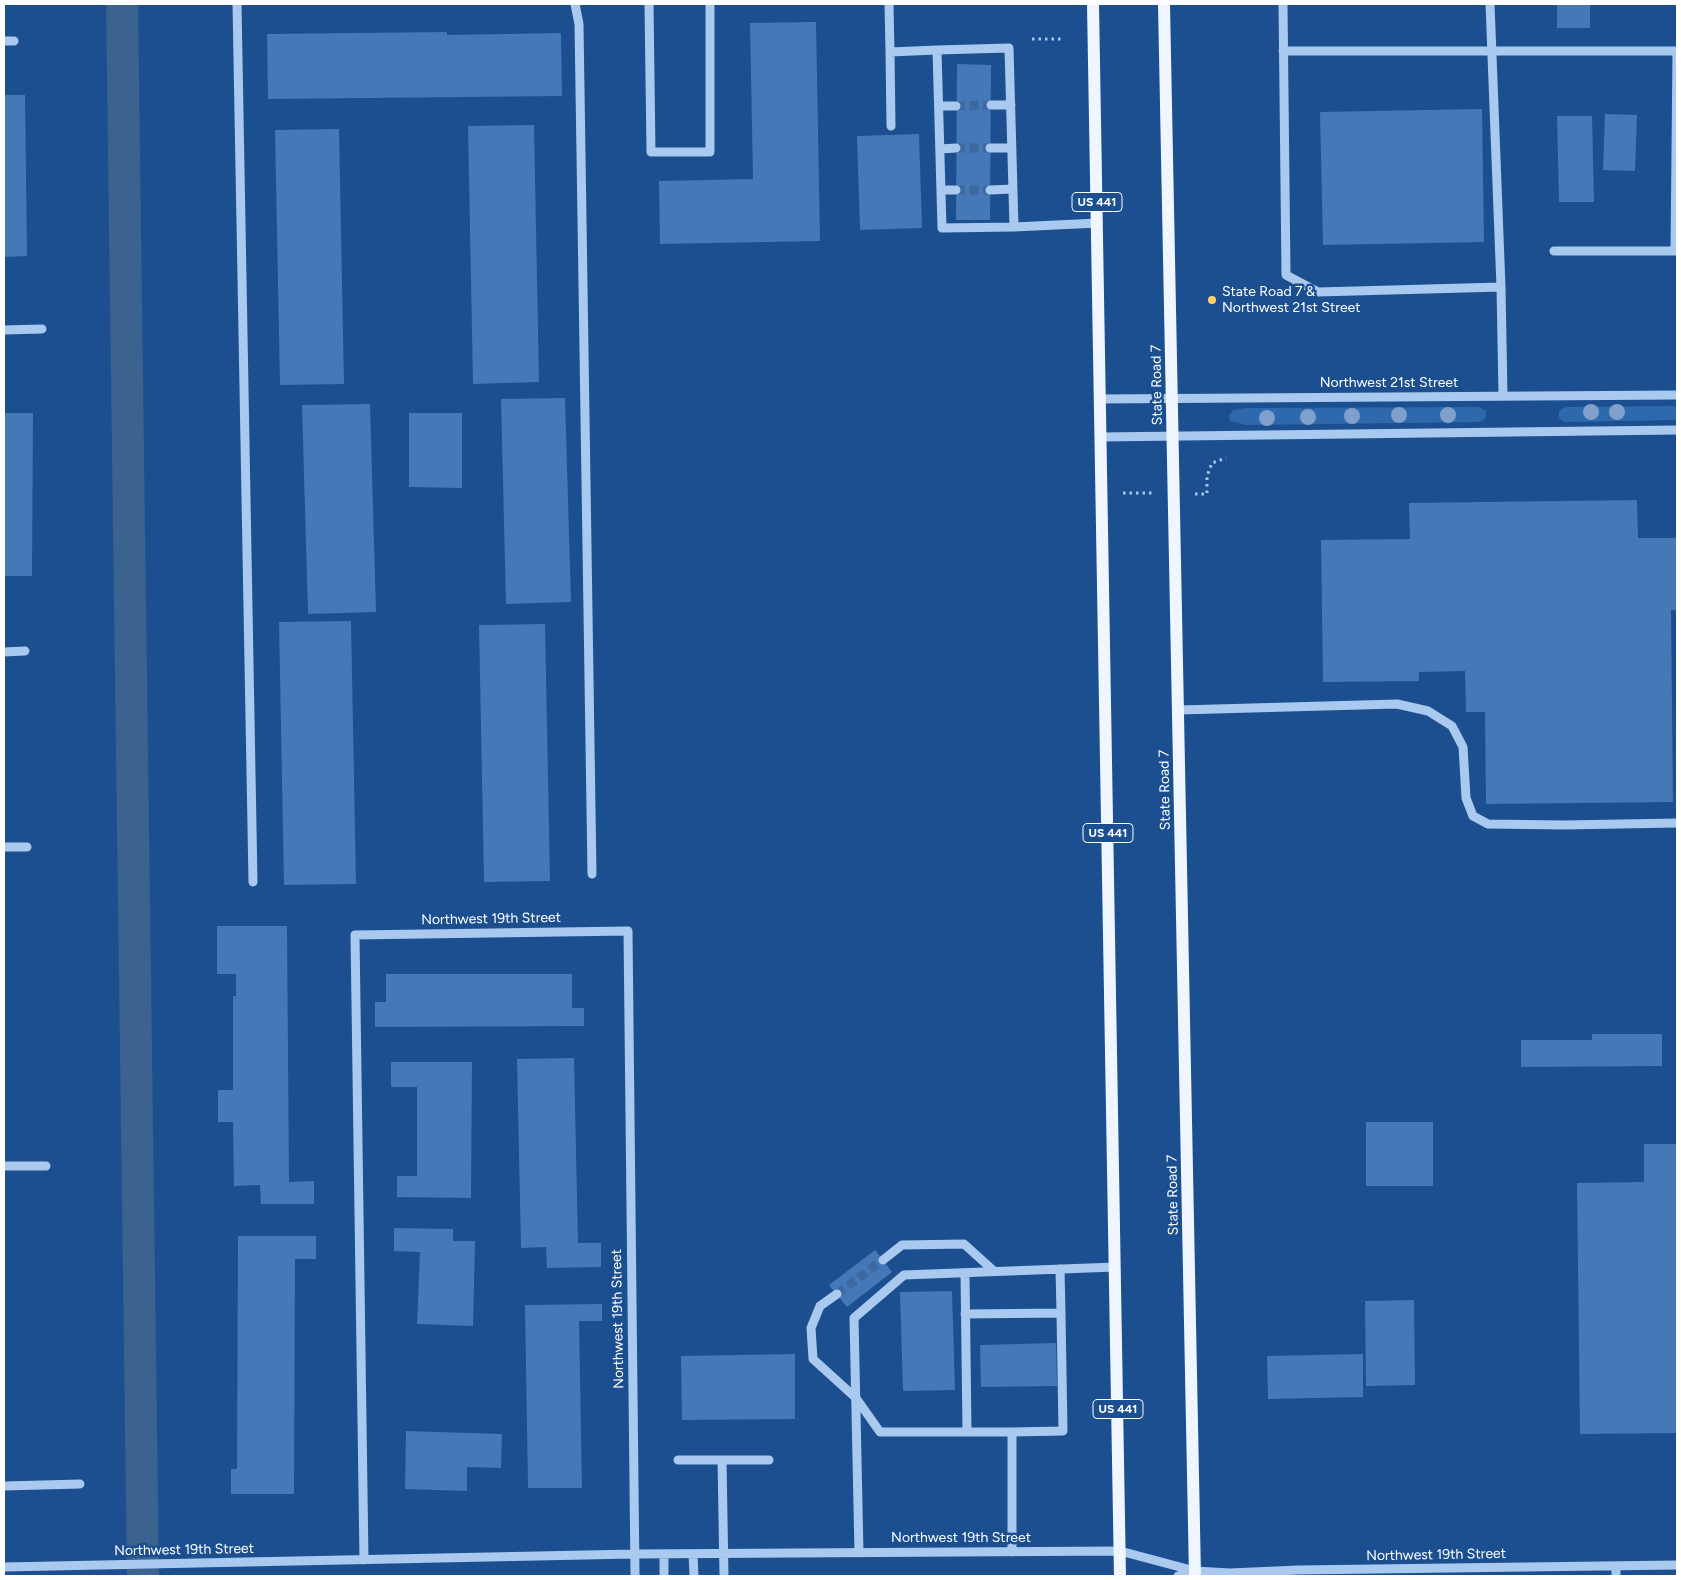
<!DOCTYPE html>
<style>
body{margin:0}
#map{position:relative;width:1681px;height:1580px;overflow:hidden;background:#1b4f8f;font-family:Figtree,sans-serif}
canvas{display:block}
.frame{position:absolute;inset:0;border:5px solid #fff;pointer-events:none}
</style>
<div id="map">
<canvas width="1681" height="1580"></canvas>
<div class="frame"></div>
</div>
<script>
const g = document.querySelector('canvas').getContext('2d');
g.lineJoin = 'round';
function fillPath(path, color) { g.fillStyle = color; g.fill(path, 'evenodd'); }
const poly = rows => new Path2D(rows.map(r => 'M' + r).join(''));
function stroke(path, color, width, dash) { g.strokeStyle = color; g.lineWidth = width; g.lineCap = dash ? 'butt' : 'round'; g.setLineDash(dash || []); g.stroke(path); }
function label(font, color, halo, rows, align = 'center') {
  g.font = font + ' Figtree,sans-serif'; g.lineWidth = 5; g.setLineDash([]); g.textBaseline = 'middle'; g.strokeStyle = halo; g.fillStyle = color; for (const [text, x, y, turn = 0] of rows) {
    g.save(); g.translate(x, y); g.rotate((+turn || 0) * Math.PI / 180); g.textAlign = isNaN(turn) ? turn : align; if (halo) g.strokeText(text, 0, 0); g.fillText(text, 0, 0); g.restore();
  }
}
fillPath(poly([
 [1677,406,1677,420,1564,422,1559,418,1559,411,1565,407],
 [1479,407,1486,411,1486,418,1480,422,1246,425,1230,421,1229,416,1233,410,1246,408]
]), '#2e69ad');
stroke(poly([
 [122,4,143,1576]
]), '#3c6290', 32);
fillPath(poly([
 [1557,4,1590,4,1590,28,1557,28],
 [816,22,820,241,660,244,659,181,753,179,750,23],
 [447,32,447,35,561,33,562,96,268,99,267,34],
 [957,64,991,65,990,220,956,220],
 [4,95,25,95,27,256,4,257],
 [1482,109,1484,242,1323,245,1320,112],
 [1605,114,1637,115,1635,171,1603,170],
 [1557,116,1592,116,1594,202,1559,202],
 [534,125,539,382,473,384,468,126],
 [339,129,344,384,280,385,275,130],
 [919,134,922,228,860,230,857,136],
 [565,398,571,602,506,604,501,399],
 [370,404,376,612,308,614,302,405],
 [4,413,33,413,32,576,4,576],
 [409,413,462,413,462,488,409,487],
 [1637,500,1638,538,1677,538,1677,610,1671,610,1673,802,1486,804,1485,712,1466,712,1465,671,1419,672,1419,681,1323,682,1321,540,1410,539,1409,503],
 [351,621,356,884,284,885,279,622],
 [545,624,550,881,484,882,479,625],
 [217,926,287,926,289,1182,314,1181,314,1204,261,1204,260,1185,234,1186,233,1122,218,1122,218,1090,233,1090,233,996,236,996,236,974,217,974],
 [386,974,572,974,572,1008,584,1008,584,1026,375,1027,375,1002,386,1002],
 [1592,1034,1662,1034,1662,1066,1521,1067,1521,1040,1592,1040],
 [574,1058,578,1243,601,1243,601,1267,547,1268,546,1247,521,1248,517,1059],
 [391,1062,472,1062,471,1198,397,1197,397,1176,417,1176,417,1087,391,1087],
 [1366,1122,1433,1122,1433,1186,1366,1186],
 [1644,1144,1677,1144,1677,1433,1580,1434,1577,1183,1644,1182],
 [394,1228,453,1229,453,1241,475,1241,473,1326,417,1324,420,1252,394,1251],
 [238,1236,316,1236,316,1259,295,1259,294,1494,231,1494,231,1469,237,1469],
 [875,1250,892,1272,847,1307,829,1285],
 [952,1291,955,1390,903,1391,900,1292],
 [1414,1300,1415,1385,1366,1386,1365,1301],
 [602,1304,602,1321,579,1321,582,1488,528,1488,525,1305],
 [1056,1343,1057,1386,981,1387,980,1345],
 [795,1354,795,1419,682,1420,681,1356],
 [1363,1354,1363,1397,1268,1399,1267,1356],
 [406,1431,502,1434,501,1468,467,1467,467,1491,405,1489]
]), '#4478b7');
stroke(poly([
 [956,106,991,105],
 [956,148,990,148],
 [956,190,990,190],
 [837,1294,883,1260]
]), '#3d69a0', 9, [9, 4.5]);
stroke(poly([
 [1032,39,1063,39],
 [1123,493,1152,493],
 [1195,494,1207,494,1207,476,1212,463,1226,458]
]), '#a9c9ee', 3, [2.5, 4]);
stroke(poly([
 [237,4,253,882],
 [575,4,579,24,592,874],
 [649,4,651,152,710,152,710,4],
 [889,4,890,52,937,50],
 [1283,4,1286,275,1318,292,1501,287],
 [1490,4,1501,287,1503,396],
 [4,41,14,41],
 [1283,51,1677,51,1675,251,1554,251],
 [890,52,891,126],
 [991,105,1011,105],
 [939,106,956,106],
 [990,148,1012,148],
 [940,149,956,148],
 [941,190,956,190],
 [990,190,1013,189],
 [1014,227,1009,48,937,50,942,228,1014,227,1098,223],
 [4,330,42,329],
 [1101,399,1677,395],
 [1101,437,1677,430],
 [4,652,25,651],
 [1179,710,1397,704,1428,711,1452,726,1463,747,1466,798,1473,816,1488,824,1564,825,1677,823],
 [4,847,27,847],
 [4,1166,46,1166],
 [883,1260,902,1245,964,1244,994,1271],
 [1060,1269,1061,1313],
 [965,1273,967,1432],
 [837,1294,820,1306,811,1328,813,1359,856,1398,880,1432,1012,1432,1012,1552],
 [965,1314,1061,1313,1063,1431,1012,1432],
 [678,1460,722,1460,724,1576],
 [722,1460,769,1460],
 [4,1486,80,1484],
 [859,1553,854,1318,904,1275,1115,1267],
 [664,1554,664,1576],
 [693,1554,694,1576],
 [364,1560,355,935,628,931,635,1576],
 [1616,1566,1616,1576],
 [4,1567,634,1554,1120,1551,1195,1571,1230,1573,1298,1570,1677,1565],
 [1178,1576,1195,1571]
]), '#a9c9ee', 9);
stroke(poly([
 [1093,4,1120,1576],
 [1164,4,1195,1576]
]), '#f0f6ff', 12);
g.fillStyle = '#7ea0ca';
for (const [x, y] of [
 [1591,412],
 [1617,412],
 [1399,415],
 [1448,415],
 [1352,416],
 [1308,417],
 [1267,418]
]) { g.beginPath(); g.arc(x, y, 8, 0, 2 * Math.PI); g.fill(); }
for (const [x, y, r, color] of [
 [1212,300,5,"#ffd166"]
]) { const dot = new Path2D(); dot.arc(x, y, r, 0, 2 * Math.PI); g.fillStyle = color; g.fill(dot); stroke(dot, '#1b4f8f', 2); }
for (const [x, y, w] of [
 [1097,202,50],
 [1108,833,50],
 [1118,1409,50]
]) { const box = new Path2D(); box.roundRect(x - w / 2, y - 9.5, w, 19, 4); g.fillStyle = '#1b4f8f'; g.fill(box); stroke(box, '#fff', 1); }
label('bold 12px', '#fff', null, [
 ["US 441",1097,202],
 ["US 441",1108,833],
 ["US 441",1118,1409]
]);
label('14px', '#fff', '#1b4f8f', [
 ["State Road 7 &",1222,292],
 ["Northwest 21st Street",1222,308]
], 'left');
label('14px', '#fff', '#1b4f8f', [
 ["Northwest 21st Street",1389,383],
 ["State Road 7",1157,385,-91],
 ["State Road 7",1165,790,-91],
 ["Northwest 19th Street",491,919,-1],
 ["State Road 7",1173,1195,-91],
 ["Northwest 19th Street",618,1319,-91],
 ["Northwest 19th Street",961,1538],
 ["Northwest 19th Street",184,1550,-1],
 ["Northwest 19th Street",1436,1555,-1]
]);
</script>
